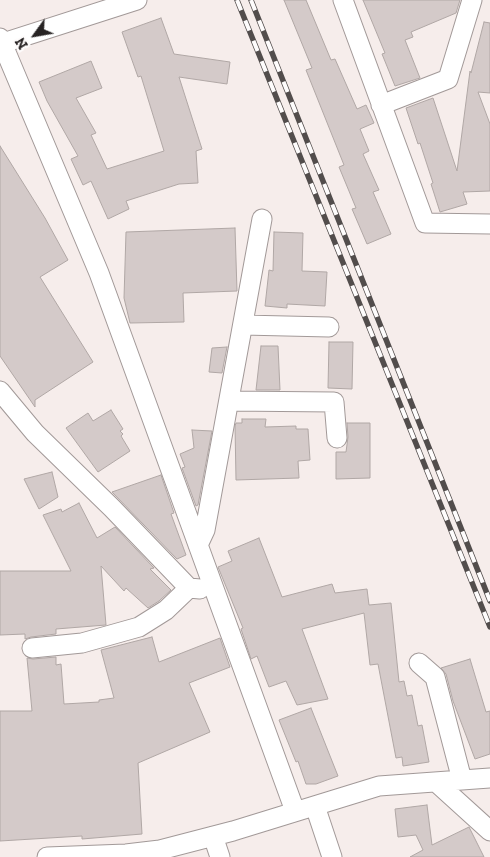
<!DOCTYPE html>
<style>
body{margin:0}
#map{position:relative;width:490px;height:857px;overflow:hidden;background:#f6edeb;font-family:"Zilla Slab",serif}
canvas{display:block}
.north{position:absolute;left:10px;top:10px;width:50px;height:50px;-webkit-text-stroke:4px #fefcfc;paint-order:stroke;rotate:238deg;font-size:14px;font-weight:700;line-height:20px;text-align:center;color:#272323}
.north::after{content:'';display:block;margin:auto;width:18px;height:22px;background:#272323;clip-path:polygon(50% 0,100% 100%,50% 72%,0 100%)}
</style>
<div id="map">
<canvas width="490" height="857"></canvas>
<div class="north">N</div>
</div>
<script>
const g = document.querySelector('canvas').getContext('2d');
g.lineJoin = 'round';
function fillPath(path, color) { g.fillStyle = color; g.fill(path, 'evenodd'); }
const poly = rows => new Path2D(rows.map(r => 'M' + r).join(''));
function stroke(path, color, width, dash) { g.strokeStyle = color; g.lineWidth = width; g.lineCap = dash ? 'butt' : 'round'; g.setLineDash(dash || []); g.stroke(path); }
const building = poly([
 [284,0,306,0,331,60,335,59,357,109,366,105,374,123,360,129,369,151,363,154,379,190,373,192,391,234,367,244,352,209,356,208,339,167,344,165,306,70,312,68,284,0],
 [363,0,460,0,456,13,411,32,413,37,405,40,420,78,395,86,382,54,385,53,363,0],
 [161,18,174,54,230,62,227,84,179,77,202,149,196,151,198,183,179,184,126,201,129,209,108,219,91,181,83,185,71,159,78,156,47,101,39,82,91,61,102,88,76,98,96,133,91,135,107,169,164,151,141,76,138,77,122,32,161,18],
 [484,22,490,23,490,93,478,92,490,124,490,191,463,192,467,204,440,212,431,184,433,183,420,143,418,144,406,108,433,98,457,171,470,71,471,73,484,22],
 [0,146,45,218,68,260,40,277,93,362,35,400,35,407,0,356,0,146],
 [235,228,237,291,183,293,184,322,130,323,124,298,126,232,235,228],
 [274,232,303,233,302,271,327,272,325,306,287,304,287,308,265,306,269,270,273,271,274,232],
 [329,342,353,342,352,389,328,388,329,342],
 [261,346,278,346,280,390,256,390,261,346],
 [227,347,222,373,209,372,212,348,227,347],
 [111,410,123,429,120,431,123,434,121,436,130,451,98,472,66,428,88,413,93,421,111,410],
 [242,419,266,419,265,427,296,426,296,429,308,429,310,460,298,461,299,478,236,480,235,426,236,423,242,423,242,419],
 [347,423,370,423,370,478,336,479,336,452,346,452,348,437,347,423],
 [192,430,212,431,198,505,196,506,182,468,185,467,180,454,194,448,192,430],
 [52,472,58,497,39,509,24,479,52,472],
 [161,475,174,513,171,514,186,555,177,559,112,492,161,475],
 [79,503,97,538,115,527,154,568,150,569,171,590,159,601,148,608,126,588,124,591,101,566,106,625,56,629,56,634,31,637,25,639,25,634,0,635,0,571,71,571,43,515,61,509,62,512,79,503],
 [259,538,282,597,332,584,335,593,367,589,369,605,391,603,399,682,404,681,407,696,412,695,418,726,422,725,429,762,403,766,402,757,396,758,378,664,370,665,364,613,302,629,328,699,297,705,286,681,269,687,257,656,251,659,241,629,243,628,218,567,232,561,228,551,259,538],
 [152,637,159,662,220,638,230,667,189,683,210,732,138,763,142,834,82,839,82,836,0,841,0,711,32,711,27,658,33,659,56,657,56,665,61,664,64,704,99,702,99,700,114,698,101,650,152,637],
 [470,659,486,712,490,711,490,754,475,759,453,701,446,674,441,668,470,659],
 [311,708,338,776,316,784,306,784,298,761,296,762,279,720,311,708],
 [427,805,432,845,469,827,484,857,410,857,423,850,416,835,398,837,395,809,427,805]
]);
fillPath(building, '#d4cac9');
stroke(building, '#b0a7a5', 1);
const street = poly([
 [343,0,425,223,490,224],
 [0,38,99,273,295,811],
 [0,44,137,0],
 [381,105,448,79,472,0],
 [243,325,329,327],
 [0,391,35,433,112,508,189,588],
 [229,401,334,402,337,438],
 [198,545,205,530,262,219],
 [32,648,82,643,139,627,166,610,189,588,200,589],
 [419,663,435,677,462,780],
 [436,782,490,831],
 [315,806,332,857],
 [213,836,220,857],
 [47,857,126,854,160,850,233,831,379,786,490,778]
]);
stroke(street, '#a29998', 21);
stroke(street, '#fff', 19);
const rail = poly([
 [237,0,490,627],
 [251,0,490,601]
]);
stroke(rail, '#524d4c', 5.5);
stroke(rail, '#fefcfc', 4, [11]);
</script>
